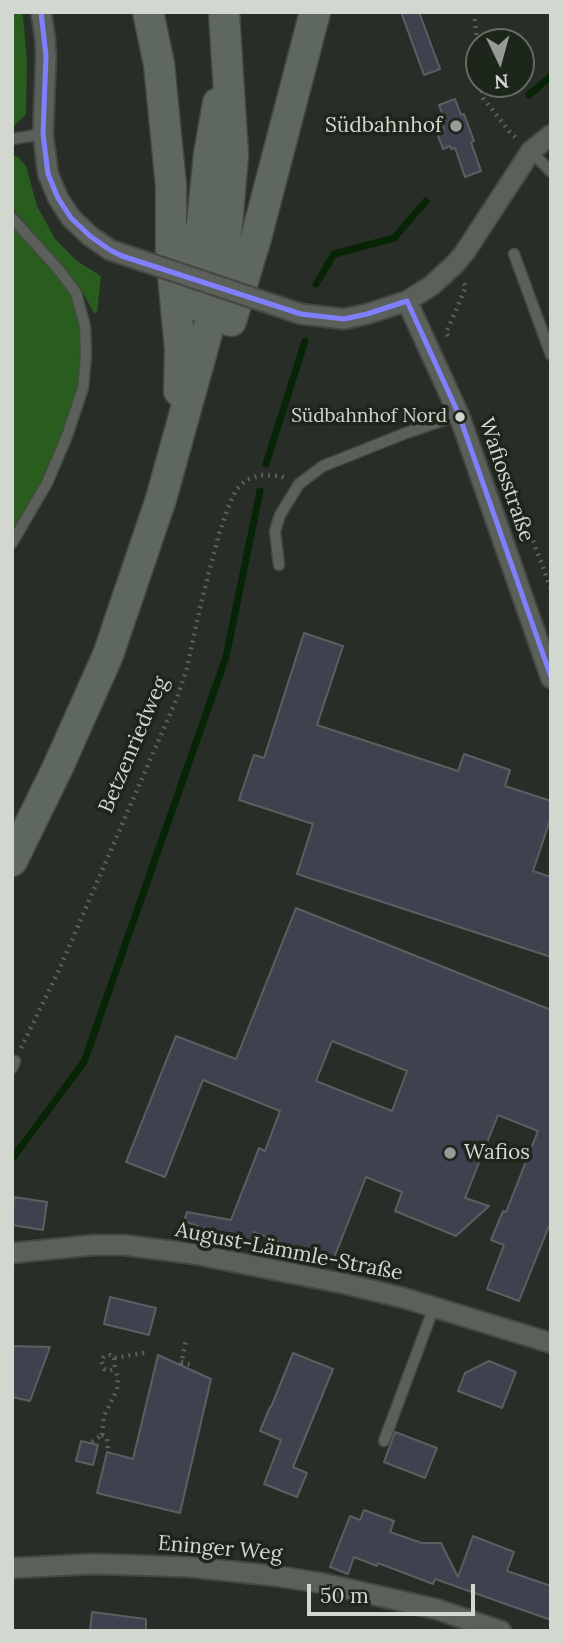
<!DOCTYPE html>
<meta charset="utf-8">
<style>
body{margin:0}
#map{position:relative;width:563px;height:1643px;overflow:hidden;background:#282d28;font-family:Lora,serif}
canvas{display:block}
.frame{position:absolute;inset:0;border:14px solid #d2d8d0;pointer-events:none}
.north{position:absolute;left:465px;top:28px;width:70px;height:70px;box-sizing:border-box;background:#1d261b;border:2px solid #656d63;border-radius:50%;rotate:175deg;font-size:19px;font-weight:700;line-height:28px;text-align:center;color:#d2d8d0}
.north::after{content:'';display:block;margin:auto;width:24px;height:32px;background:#969c95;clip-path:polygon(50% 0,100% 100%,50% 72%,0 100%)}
.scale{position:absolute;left:307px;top:1584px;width:168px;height:32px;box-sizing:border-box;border:4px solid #d2d8d0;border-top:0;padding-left:9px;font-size:21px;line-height:24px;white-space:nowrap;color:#d2d8d0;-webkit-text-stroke:5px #1d261b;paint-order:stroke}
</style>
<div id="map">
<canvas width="563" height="1643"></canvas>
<div class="frame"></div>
<div class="north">N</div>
<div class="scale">50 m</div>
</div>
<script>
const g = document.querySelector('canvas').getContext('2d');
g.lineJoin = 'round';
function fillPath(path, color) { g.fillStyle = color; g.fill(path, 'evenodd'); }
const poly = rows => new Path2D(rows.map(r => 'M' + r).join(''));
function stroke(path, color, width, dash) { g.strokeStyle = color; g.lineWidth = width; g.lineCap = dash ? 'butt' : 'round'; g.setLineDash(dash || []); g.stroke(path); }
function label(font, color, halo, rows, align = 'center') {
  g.font = font + ' Lora,serif'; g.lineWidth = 7; g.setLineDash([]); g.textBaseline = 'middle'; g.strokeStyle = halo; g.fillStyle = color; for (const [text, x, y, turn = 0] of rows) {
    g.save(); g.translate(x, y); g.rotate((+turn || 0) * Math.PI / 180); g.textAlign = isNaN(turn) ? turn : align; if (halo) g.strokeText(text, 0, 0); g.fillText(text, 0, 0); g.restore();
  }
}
fillPath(poly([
 [12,12,21,12,23,17,27,61,26,114,12,128],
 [12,155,18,157,26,166,37,206,55,239,77,261,101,276,97,313,94,313,81,289,12,208],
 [12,221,74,294,82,327,81,387,45,481,12,539]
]), '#295d1d');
stroke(poly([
 [529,95,551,76],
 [316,284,334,254,394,238,426,201],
 [266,464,305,341],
 [12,1159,84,1062,226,657,260,491]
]), '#072504', 7);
const building = poly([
 [401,12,419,12,440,69,424,75,401,12],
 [455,99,461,115,464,114,474,141,471,142,481,171,465,177,455,148,451,149,450,146,443,149,437,133,444,130,442,122,445,121,439,105,455,99],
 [304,633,343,646,317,725,458,771,464,754,510,770,505,786,551,801,551,817,533,871,551,877,551,957,297,874,313,824,239,800,254,755,264,758,304,633],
 [296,908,551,1010,551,1221,519,1301,487,1289,504,1245,491,1240,503,1211,506,1212,538,1131,498,1115,465,1198,489,1206,456,1236,395,1211,402,1192,366,1177,332,1263,254,1232,249,1245,184,1221,187,1212,231,1220,259,1148,265,1151,280,1111,203,1080,165,1177,126,1162,176,1036,236,1059,296,908],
 [332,1041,407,1071,392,1111,316,1081,332,1041],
 [14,1197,47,1202,43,1230,12,1225,14,1197],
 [110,1297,156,1308,149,1335,104,1324,110,1297],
 [12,1346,50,1347,30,1401,12,1397,12,1346],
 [293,1353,333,1369,293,1467,307,1473,297,1497,264,1484,281,1440,260,1431,270,1407,271,1407,293,1353],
 [158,1355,211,1379,180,1513,97,1493,107,1452,133,1459,158,1355],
 [489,1361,516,1372,502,1408,458,1391,465,1373,489,1361],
 [395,1432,437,1448,425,1478,384,1462,395,1432],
 [81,1441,98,1445,93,1465,76,1461,81,1441],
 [364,1510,394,1521,390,1532,422,1543,441,1543,458,1577,473,1536,514,1552,507,1571,551,1586,551,1620,435,1579,433,1584,378,1563,377,1566,354,1557,348,1574,330,1567,350,1516,360,1520,364,1510],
 [92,1612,146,1619,146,1631,90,1631,92,1612]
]);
fillPath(building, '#3f414e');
stroke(building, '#5c5f60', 2);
const service = poly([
 [12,139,43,134],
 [531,151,551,172],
 [12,218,59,270,76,293,85,326,86,355,83,388,67,436,47,483,12,543],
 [514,254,551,355],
 [279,565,275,531,280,515,299,484,323,466,406,433,459,415],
 [12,1068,15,1061],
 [384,1441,434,1307]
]);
const minor = poly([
 [41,12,45,38,46,56,43,134,48,174,58,198,71,218,90,236,110,250],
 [407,301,459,415,551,678],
 [301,314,344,319,367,314,407,301,431,286,455,264,465,252,531,151,551,135],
 [12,1253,94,1245,124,1245,194,1254,346,1284,404,1298,551,1343],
 [12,1568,92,1564,130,1565,190,1567,276,1576,321,1583,401,1601,436,1609,501,1631]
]);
const primary = poly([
 [148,12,159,64,171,186,171,254,180,349,179,391],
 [187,307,202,224,209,154,218,103],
 [231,321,256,238,315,12],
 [12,861,58,767,108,655,161,499,215,304,227,225,233,155,224,12]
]);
stroke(service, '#444843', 13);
stroke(minor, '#444843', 23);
stroke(primary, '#444843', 33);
stroke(poly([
 [474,12,479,60],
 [481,84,483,98,509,131,517,139],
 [448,336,446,333,466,287,464,283],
 [511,497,529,530,551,589],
 [21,1048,58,972,177,698,187,668,201,603,219,534,229,505,236,490,246,480,260,475,281,476,287,479],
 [114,1358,115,1369,108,1371,104,1369,101,1360,104,1356,110,1355,114,1358,149,1352],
 [181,1362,191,1365,190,1368],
 [181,1365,186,1340],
 [102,1435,104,1416,117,1390,118,1378,115,1369],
 [102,1435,107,1438,108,1451],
 [92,1442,102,1435]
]), '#5c5f5c', 4.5, [2, 5]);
stroke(service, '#5c605b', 10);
stroke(minor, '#5c605b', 19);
stroke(primary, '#5f685e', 30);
const minorBridge = poly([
 [110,250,301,314]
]);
stroke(minorBridge, '#444843', 23, []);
stroke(minorBridge, '#5c605b', 19);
stroke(poly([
 [41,12,46,56,43,134,48,174,58,198,71,218,90,236,110,250,122,256,301,314,344,319,367,314,407,301],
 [407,301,459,415,551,677]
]), '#8080ff', 5);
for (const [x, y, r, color] of [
 [456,126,7,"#969c95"],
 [460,417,6,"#d2d8d0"],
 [450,1153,7,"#969c95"]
]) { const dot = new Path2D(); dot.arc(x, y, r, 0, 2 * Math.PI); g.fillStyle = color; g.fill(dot); stroke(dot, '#1d261b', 2.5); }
label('19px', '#d2d8d0', '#1d261b', [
 ["Südbahnhof Nord",447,417]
], 'right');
label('21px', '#d2d8d0', '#1d261b', [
 ["Südbahnhof",442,126],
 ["Wafios",464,1153,"left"]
], 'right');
label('21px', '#d2d8d0', '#1d261b', [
 ["Wafiosstraße",506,480,71],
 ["Betzenriedweg",134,745,-67],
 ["August-Lämmle-Straße",289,1252,11],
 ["Eninger Weg",220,1549,5]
]);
</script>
